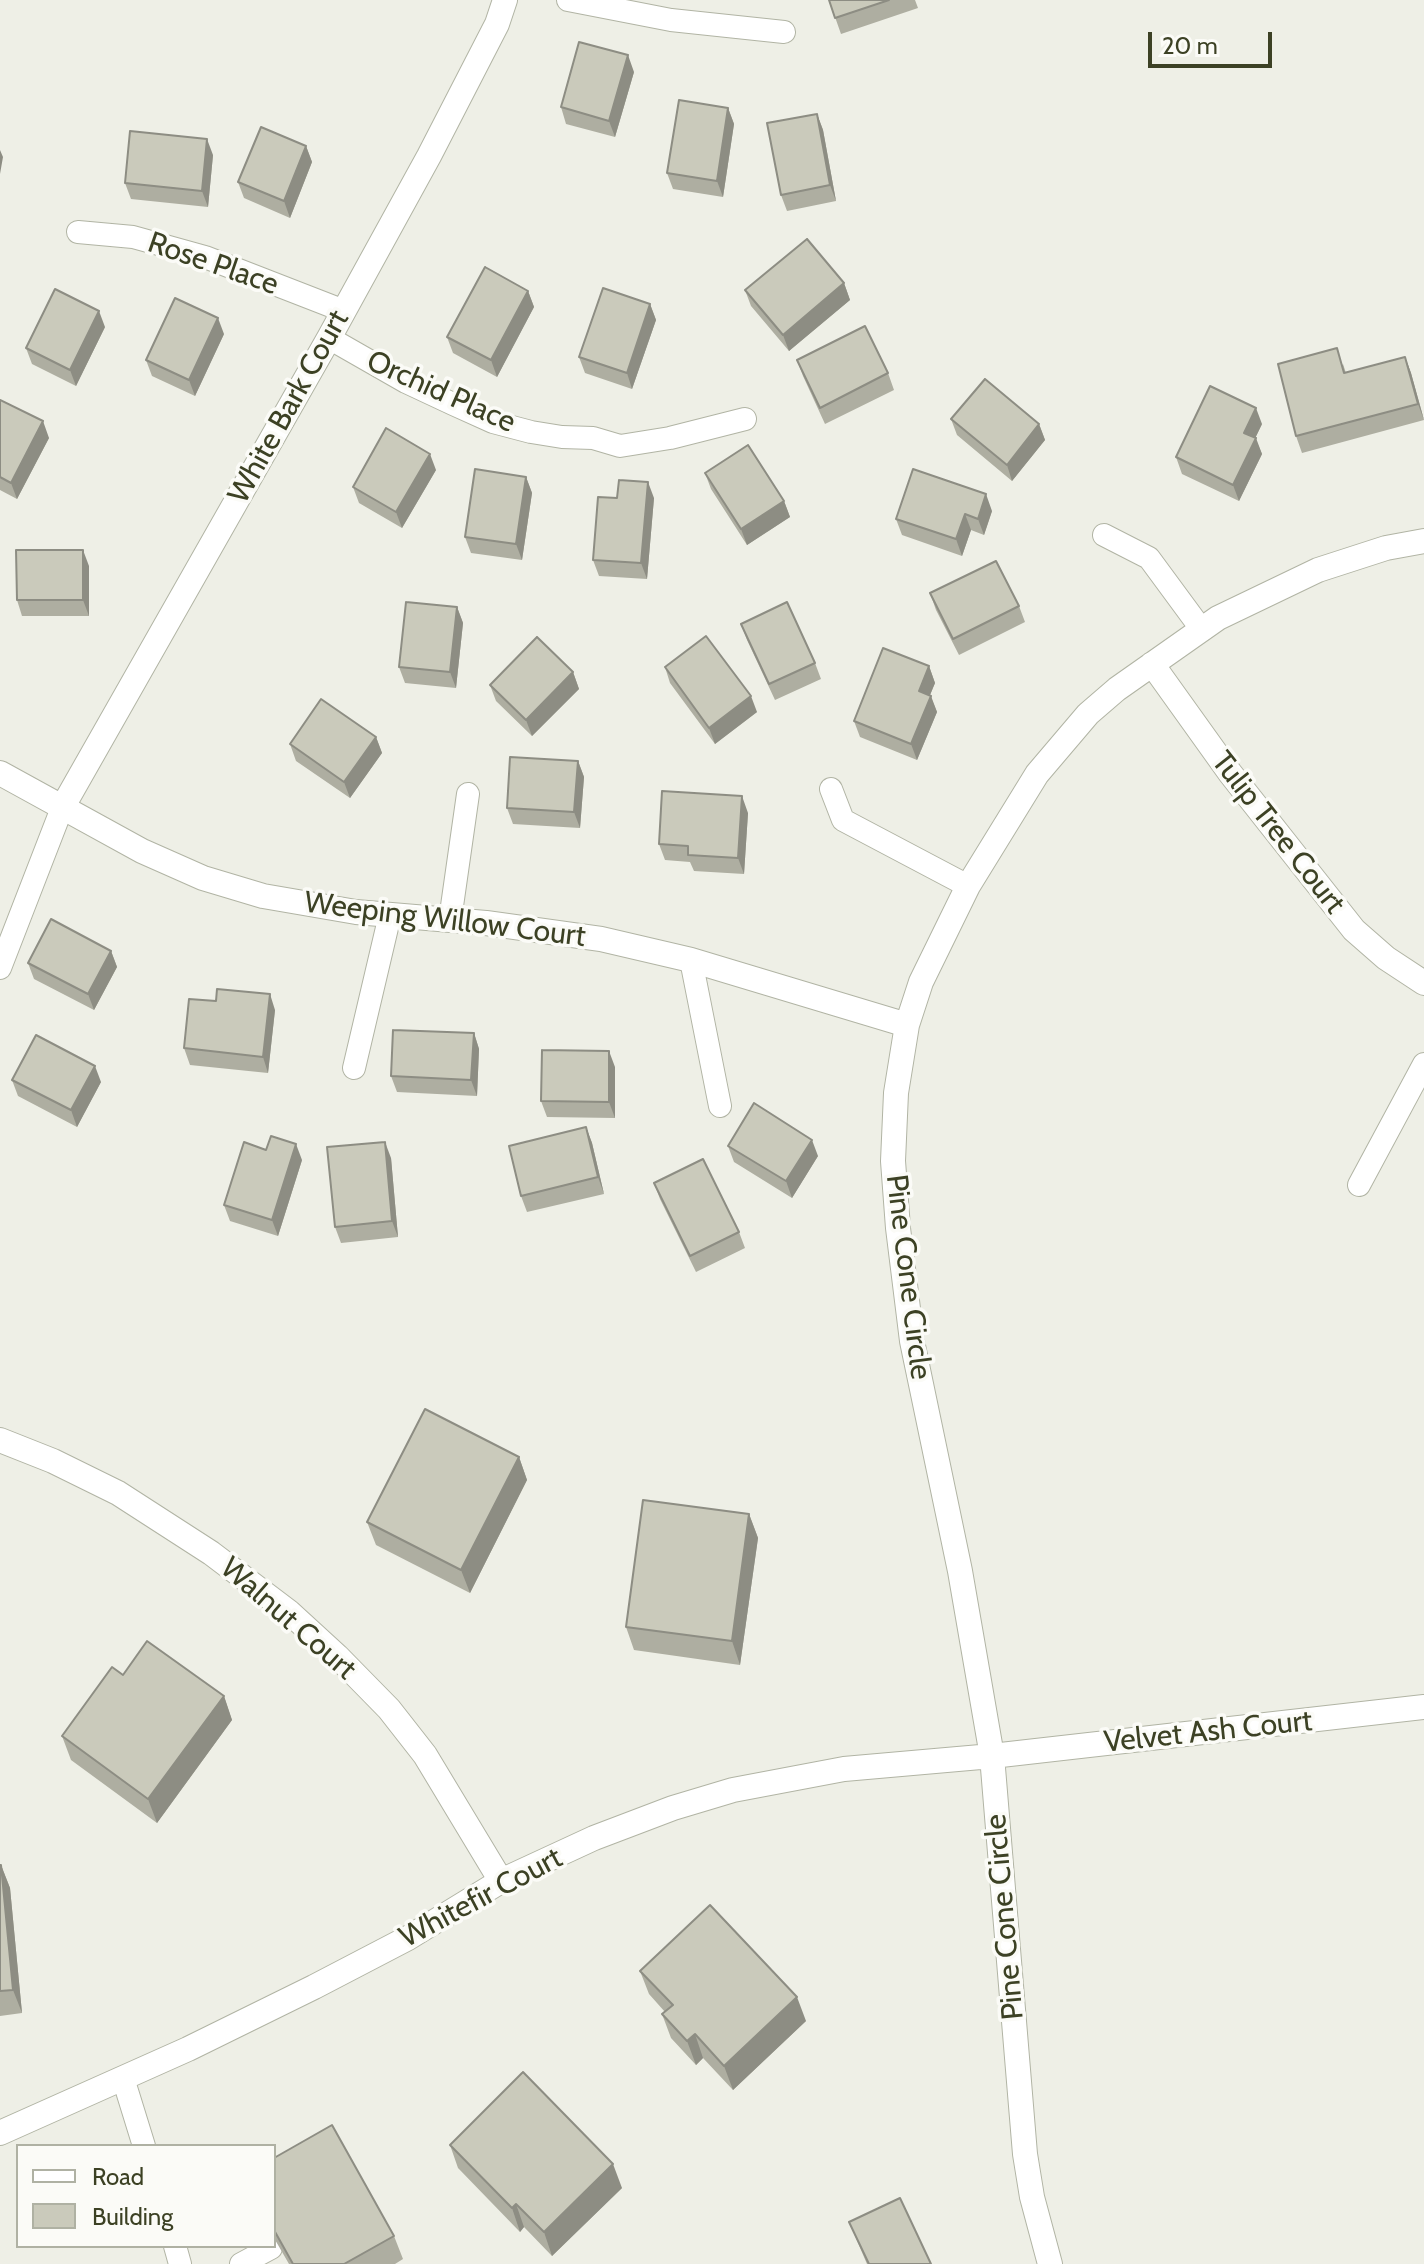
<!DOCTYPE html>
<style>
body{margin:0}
#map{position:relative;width:1424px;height:2264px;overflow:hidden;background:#eeefe6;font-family:Cabin,sans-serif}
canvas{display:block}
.legend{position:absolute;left:16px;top:2144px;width:260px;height:104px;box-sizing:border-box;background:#fbfbf7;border:2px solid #afb1a3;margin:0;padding:10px 14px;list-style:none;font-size:24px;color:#3c4124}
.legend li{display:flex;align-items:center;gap:16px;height:40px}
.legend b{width:40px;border:2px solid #afb1a3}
.scale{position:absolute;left:1148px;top:32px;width:124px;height:36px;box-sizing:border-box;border:4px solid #3c4124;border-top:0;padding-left:10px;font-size:24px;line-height:28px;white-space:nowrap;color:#3c4124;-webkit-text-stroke:6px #fbfbf7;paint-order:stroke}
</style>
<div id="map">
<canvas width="1424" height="2264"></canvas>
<ul class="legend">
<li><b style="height:10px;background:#fff"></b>Road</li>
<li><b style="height:22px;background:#cacabb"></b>Building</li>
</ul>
<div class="scale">20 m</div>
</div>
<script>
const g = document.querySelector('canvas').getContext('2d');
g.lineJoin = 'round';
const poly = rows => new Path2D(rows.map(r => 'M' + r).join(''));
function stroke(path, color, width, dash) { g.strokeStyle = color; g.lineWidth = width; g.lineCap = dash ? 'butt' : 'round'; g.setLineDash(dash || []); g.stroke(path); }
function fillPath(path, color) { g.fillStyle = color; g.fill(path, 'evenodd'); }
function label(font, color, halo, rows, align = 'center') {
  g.font = font + ' Cabin,sans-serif'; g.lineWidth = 7; g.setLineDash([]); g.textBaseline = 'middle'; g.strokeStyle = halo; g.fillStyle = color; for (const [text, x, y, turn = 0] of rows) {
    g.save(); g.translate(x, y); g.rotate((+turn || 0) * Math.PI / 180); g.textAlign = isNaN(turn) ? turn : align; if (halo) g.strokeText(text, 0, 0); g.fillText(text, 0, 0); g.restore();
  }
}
const lane = poly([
 [568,0,671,20,784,32],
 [78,232,133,237,205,257,344,311],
 [329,338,406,382,453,404,493,422,531,432,562,437,593,438,620,446,670,438,745,419],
 [1104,535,1149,558,1202,630],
 [831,789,843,820,968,886],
 [450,920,468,794],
 [691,960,720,1106],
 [0,968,62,808],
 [354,1068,390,915],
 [1359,1185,1424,1064],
 [123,2078,144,2146],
 [175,2246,180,2264],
 [241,2264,271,2248]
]);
const street = poly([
 [1152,664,1230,773,1354,930,1386,958,1424,983],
 [0,773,142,851,203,878,263,896,356,912,486,923,601,939,691,960,907,1025],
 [62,808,329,338,429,156,497,24,505,0],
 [0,1440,53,1461,118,1493,211,1553,289,1612,337,1656,389,1709,425,1755,501,1881],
 [0,2133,188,2049,314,1987,408,1938,501,1881,594,1838,673,1808,733,1790,844,1769,992,1756,1424,1707],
 [1050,2264,1032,2197,1025,2154,992,1756,960,1571,912,1341,898,1228,893,1161,896,1093,907,1025,921,982,968,886,1037,774,1088,714,1117,689,1218,618,1318,570,1386,548,1424,541]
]);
stroke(lane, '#b1b4a4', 24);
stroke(street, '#b1b4a4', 26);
stroke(lane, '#fff', 22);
stroke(street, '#fff', 24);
fillPath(poly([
 [829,0,915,0,918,8,841,34],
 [634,72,615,137,566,124,561,107],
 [728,108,734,124,723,197,673,189,667,173],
 [817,114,823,130,836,201,787,211,781,195],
 [306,146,312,162,290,218,244,198,238,182],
 [213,155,208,207,131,199,125,183],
 [844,283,850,300,789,351,751,306,745,290],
 [528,291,534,307,497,377,453,353,447,337],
 [650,304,656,320,632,389,585,373,579,357],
 [105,327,76,386,32,364,26,348],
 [224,334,195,396,152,376,146,360],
 [1405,357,1411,373,1424,420,1302,453,1296,436,1343,364,1346,373],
 [797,360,888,373,894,390,825,424,803,376],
 [0,400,49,438,17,499,0,490],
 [951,419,1039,424,1045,440,1012,481,957,435],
 [1262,424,1255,438,1262,454,1239,501,1182,474,1176,457],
 [436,470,402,528,359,503,353,487],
 [705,473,784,501,790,517,747,545,711,489],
 [526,477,532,493,522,560,471,553,465,537],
 [617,498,654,498,647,579,599,576,593,560],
 [992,511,984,535,971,530,962,556,902,535,896,519],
 [89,566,89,616,22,616,17,600],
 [930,593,1019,606,1025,622,959,655,936,610],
 [457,607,463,623,456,688,405,683,399,667],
 [741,624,815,663,821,679,775,700,747,640],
 [929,666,935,683,930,695,937,712,917,760,860,737,854,721],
 [665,667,757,712,715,744,670,683],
 [573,672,579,689,532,736,496,701,490,685],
 [376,737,382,753,350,798,296,761,290,744],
 [578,761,584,777,580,828,513,824,507,808],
 [748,813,744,874,694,871,690,862,665,860,659,844],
 [111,951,117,967,94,1010,34,979,28,963],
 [275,1010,268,1073,190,1065,184,1048],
 [474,1033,479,1049,477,1096,397,1092,391,1076],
 [615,1067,615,1118,547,1117,541,1101],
 [12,1080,101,1082,77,1127,18,1096],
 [586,1127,592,1143,604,1194,527,1212,521,1196],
 [728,1146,818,1156,792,1198,734,1162],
 [391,1158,398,1237,341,1243,335,1227],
 [302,1160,278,1236,230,1221,224,1205],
 [654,1183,739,1232,745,1248,696,1272,660,1199],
 [519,1457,527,1480,470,1593,376,1545,367,1522],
 [749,1514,758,1538,740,1665,634,1650,626,1627],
 [123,1675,224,1696,232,1720,157,1823,71,1760,62,1736],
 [0,1865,1,1865,10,1888,22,2013,0,2016],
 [640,1971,806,2021,733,2090,703,2058,696,2065,671,2038,662,2014,665,2012,649,1994],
 [450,2145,622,2188,552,2256,524,2227,520,2232,458,2168],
 [274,2158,394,2236,403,2259,395,2264,289,2264,274,2238],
 [849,2222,931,2264,867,2264]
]), '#aeaea1');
fillPath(poly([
 [628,55,634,72,615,137,609,121],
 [728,108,734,124,723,197,717,181],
 [817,114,823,130,836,201,830,185],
 [207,139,213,155,208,207,202,191],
 [306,146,312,162,290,218,284,201],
 [0,150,3,157,0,174],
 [844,283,850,300,789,351,783,335],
 [528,291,534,307,497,377,491,360],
 [650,304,656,320,632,389,627,373],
 [99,311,105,327,76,386,70,370],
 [218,318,224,334,195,396,189,380],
 [1405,357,1411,373,1424,420,1418,404],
 [1256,408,1262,424,1250,449,1244,433],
 [43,421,49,438,17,499,11,483],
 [1039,424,1045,440,1012,481,1007,465],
 [1256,438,1262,454,1239,501,1233,485],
 [430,454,436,470,402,528,396,512],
 [526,477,532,493,522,560,516,544],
 [648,482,654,498,647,579,641,563],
 [986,494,992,511,984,535,978,519],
 [784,501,790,517,747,545,741,529],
 [965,514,971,530,962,556,956,539],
 [83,550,89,566,89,616,83,600],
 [457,607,463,623,456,688,450,672],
 [929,666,935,683,925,707,919,691],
 [573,672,579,689,532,736,526,720],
 [751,696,757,712,715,744,709,728],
 [931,696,937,712,917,760,911,744],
 [376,737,382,753,350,798,344,782],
 [578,761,584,777,580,828,574,812],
 [742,796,748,813,744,874,738,858],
 [111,951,117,967,94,1010,88,994],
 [270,994,275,1010,268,1073,263,1057],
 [474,1033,479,1049,477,1096,471,1080],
 [609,1051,615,1067,615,1118,609,1102],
 [95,1066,101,1082,77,1127,71,1110],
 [586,1127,592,1143,604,1194,598,1177],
 [812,1140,818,1156,792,1198,786,1181],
 [385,1142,391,1158,398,1237,392,1221],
 [296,1144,302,1160,278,1236,272,1220],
 [519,1457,527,1480,470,1593,461,1570],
 [749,1514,758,1538,740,1665,732,1641],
 [224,1696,232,1720,157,1823,148,1799],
 [1,1865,10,1888,22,2013,13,1990],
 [797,1997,806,2021,733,2090,724,2066],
 [695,2034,703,2058,696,2065,687,2041],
 [613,2164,622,2188,552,2256,544,2232],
 [516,2204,524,2227,520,2232,512,2208]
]), '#8d8d83');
const building = poly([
 [829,0,889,0,835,18,829,0],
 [579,42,628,55,609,121,561,107,579,42],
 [679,100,728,108,717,181,667,173,679,100],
 [817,114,830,185,781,195,767,123,817,114],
 [261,127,306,146,284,201,238,182,261,127],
 [130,131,207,139,202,191,125,183,130,131],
 [807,239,844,283,783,335,745,290,807,239],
 [485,267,528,291,491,360,447,337,485,267],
 [603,288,650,304,627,373,579,357,603,288],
 [55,289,99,311,70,370,26,348,55,289],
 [175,298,218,318,189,380,146,360,175,298],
 [865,326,888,373,820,408,797,360,865,326],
 [1337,348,1344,373,1405,357,1418,404,1296,436,1278,364,1337,348],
 [985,379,1039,424,1007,465,951,419,985,379],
 [1210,386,1256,408,1244,433,1256,438,1233,485,1176,457,1210,386],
 [0,400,43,421,11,483,0,477,0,400],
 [386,428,430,454,396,512,353,487,386,428],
 [748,445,784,501,741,529,705,473,748,445],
 [475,469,526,477,516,544,465,537,475,469],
 [913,469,986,494,978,519,965,514,956,539,896,519,913,469],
 [619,480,648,482,641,563,593,560,598,497,617,498,619,480],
 [16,550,83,550,83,600,17,600,16,550],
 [996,561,1019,606,953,639,930,593,996,561],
 [406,602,457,607,450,672,399,667,406,602],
 [787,602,815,663,769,684,741,624,787,602],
 [706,636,751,696,709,728,665,667,706,636],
 [537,637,573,672,526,720,490,685,537,637],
 [883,648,929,666,919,691,931,696,911,744,854,721,883,648],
 [321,699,376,737,344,782,290,744,321,699],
 [510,757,578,761,574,812,507,808,510,757],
 [662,791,742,796,738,858,688,855,688,846,659,844,662,791],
 [51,919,111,951,88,994,28,963,51,919],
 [217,989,270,994,263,1057,184,1048,189,999,216,1001,217,989],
 [393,1030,474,1033,471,1080,391,1076,393,1030],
 [36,1035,95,1066,71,1110,12,1080,36,1035],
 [542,1050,609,1051,609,1102,541,1101,542,1050],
 [754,1103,812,1140,786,1181,728,1146,754,1103],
 [586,1127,598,1177,521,1196,509,1146,586,1127],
 [271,1136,296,1144,272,1220,224,1205,244,1142,266,1150,271,1136],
 [385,1142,392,1221,335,1227,327,1147,385,1142],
 [703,1159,739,1232,690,1256,654,1183,703,1159],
 [425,1409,519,1457,461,1570,367,1522,425,1409],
 [643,1500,749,1514,732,1641,626,1627,643,1500],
 [147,1641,224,1696,148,1799,62,1736,112,1667,123,1675,147,1641],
 [0,1865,1,1865,13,1990,0,1991,0,1865],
 [710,1905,797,1997,724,2066,695,2034,687,2041,662,2014,673,2005,640,1971,710,1905],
 [523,2072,613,2164,544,2232,516,2204,512,2208,450,2145,523,2072],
 [332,2125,394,2236,344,2264,293,2264,274,2230,274,2158,332,2125],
 [900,2198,931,2264,869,2264,849,2222,900,2198]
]);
fillPath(building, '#cacabb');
stroke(building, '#8d8d83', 2);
label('30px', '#3c4124', '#fbfbf7', [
 ["Rose Place",213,264,19],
 ["Orchid Place",441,392,24],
 ["White Bark Court",289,407,-61],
 ["Tulip Tree Court",1278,833,52],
 ["Weeping Willow Court",445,920,7],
 ["Pine Cone Circle",908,1277,83],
 ["Walnut Court",288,1619,41],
 ["Velvet Ash Court",1208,1732,-6],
 ["Whitefir Court",481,1898,-28],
 ["Pine Cone Circle",1005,1917,-95]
]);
</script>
